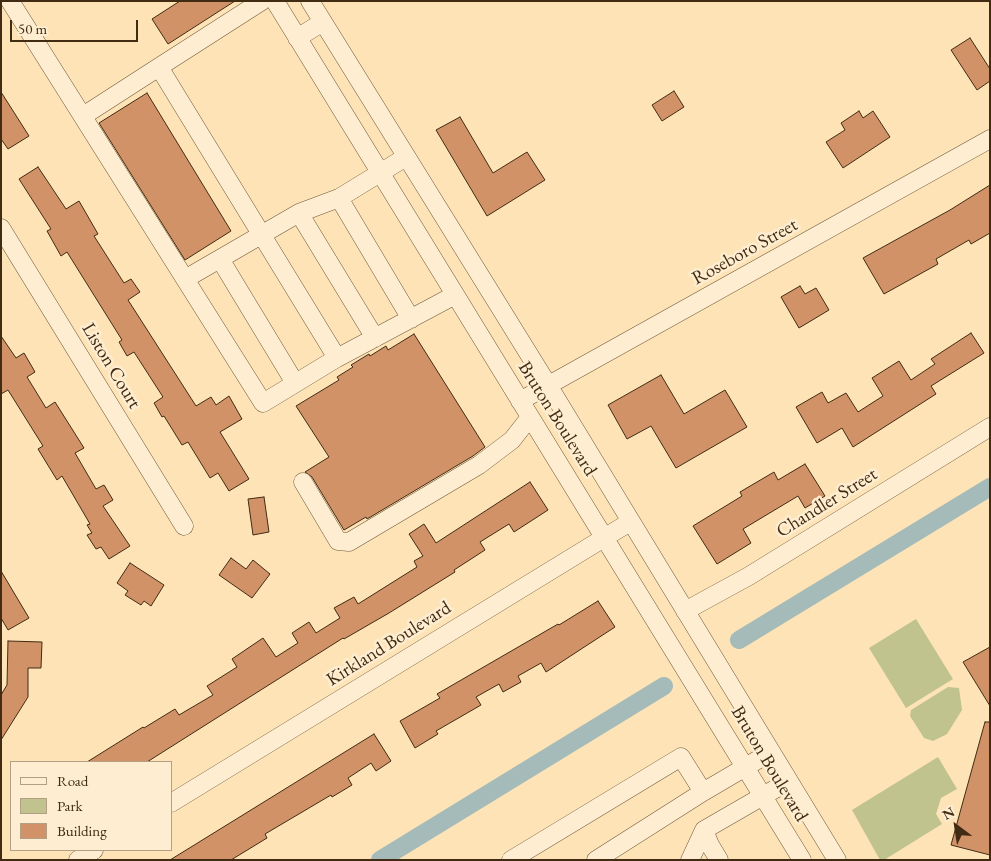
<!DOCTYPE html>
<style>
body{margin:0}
#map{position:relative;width:991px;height:861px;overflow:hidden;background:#fde3b6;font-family:"EB Garamond",serif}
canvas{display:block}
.frame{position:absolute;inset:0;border:2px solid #412b13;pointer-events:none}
.legend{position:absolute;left:10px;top:761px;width:162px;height:90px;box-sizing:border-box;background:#feedd0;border:1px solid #b29f84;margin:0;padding:6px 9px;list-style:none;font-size:15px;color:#412b13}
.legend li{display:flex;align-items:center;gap:10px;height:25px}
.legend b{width:25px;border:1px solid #b29f84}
.north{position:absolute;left:931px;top:801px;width:50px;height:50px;-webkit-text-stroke:4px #feedd0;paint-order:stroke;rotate:329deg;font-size:14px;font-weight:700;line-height:20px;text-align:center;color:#412b13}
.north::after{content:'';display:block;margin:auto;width:18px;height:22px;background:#412b13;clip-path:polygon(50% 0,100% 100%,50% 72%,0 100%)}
.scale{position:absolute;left:10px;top:20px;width:128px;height:22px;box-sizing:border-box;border:2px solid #412b13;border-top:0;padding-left:6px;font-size:15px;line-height:18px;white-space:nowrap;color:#412b13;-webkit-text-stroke:4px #feedd0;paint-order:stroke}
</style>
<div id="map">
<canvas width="991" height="861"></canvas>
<div class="frame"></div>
<ul class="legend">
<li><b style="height:6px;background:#feedd0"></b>Road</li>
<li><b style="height:14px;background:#c0c38d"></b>Park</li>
<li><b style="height:14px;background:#d29268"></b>Building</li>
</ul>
<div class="north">N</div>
<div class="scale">50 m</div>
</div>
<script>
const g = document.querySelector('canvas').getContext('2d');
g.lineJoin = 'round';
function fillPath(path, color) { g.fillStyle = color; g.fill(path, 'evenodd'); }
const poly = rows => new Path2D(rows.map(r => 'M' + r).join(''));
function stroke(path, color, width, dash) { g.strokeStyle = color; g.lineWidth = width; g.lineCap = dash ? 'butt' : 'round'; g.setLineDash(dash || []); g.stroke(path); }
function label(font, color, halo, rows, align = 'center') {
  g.font = font + ' "EB Garamond",serif'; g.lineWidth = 5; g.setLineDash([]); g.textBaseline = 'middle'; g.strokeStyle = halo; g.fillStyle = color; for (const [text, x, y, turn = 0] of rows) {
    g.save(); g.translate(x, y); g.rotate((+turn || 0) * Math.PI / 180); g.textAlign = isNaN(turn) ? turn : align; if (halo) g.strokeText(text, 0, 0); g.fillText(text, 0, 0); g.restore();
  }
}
fillPath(poly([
 [916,619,953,679,906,708,869,648],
 [948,687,959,688,962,710,947,734,933,741,924,738,910,716,911,710],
 [938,757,957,789,941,798,936,814,942,824,884,860,880,860,852,810]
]), '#c0c38d');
stroke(poly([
 [739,640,990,487],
 [380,860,664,686]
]), '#a4bbb9', 18);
const building = poly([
 [180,1,235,1,168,44,152,19,180,1],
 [970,38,990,69,990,81,977,90,951,50,970,38],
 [674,91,684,107,662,121,652,105,674,91],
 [1,92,29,136,8,149,1,139,1,92],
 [147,93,231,231,185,260,99,123,147,93],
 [859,111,863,118,873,111,890,137,843,168,826,142,845,130,841,123,859,111],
 [460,117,493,173,527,152,545,180,487,216,436,130,460,117],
 [38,167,66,209,79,201,98,234,94,236,124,283,131,279,140,292,128,300,196,406,211,397,216,405,229,396,242,419,220,432,249,479,229,491,218,473,210,478,188,442,182,445,164,416,162,417,154,403,163,397,134,352,127,356,119,342,122,340,67,252,61,256,47,231,51,229,19,179,38,167],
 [990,185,990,233,971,244,969,240,936,259,938,264,884,294,863,258,950,210,990,185],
 [800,286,805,294,816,288,829,310,799,328,781,297,800,286],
 [971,333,984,353,931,386,936,394,853,447,842,428,817,443,796,407,822,392,828,403,846,393,858,412,883,396,872,378,899,361,911,380,935,364,931,359,971,333],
 [414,334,485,447,473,456,367,519,366,517,344,530,312,477,305,472,329,457,296,406,339,380,337,377,353,367,351,365,369,354,370,356,386,346,388,350,414,334],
 [1,336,16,358,24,353,35,372,27,377,46,408,55,402,84,448,75,453,96,489,104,485,113,500,103,506,130,546,109,559,101,547,96,549,87,535,92,533,87,525,90,524,62,476,57,480,38,449,43,446,8,390,1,394,1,336],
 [661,375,684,414,725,390,747,427,676,468,651,426,627,439,608,405,661,375],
 [805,464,825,496,805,508,798,496,743,529,751,543,717,564,693,526,742,496,740,492,774,472,778,480,805,464],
 [530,482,548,510,514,532,509,524,480,542,485,550,454,570,455,572,389,613,344,639,343,638,147,762,87,762,143,727,144,728,175,709,179,715,213,695,207,686,237,667,232,659,263,638,276,657,298,643,292,633,309,622,316,633,340,618,334,608,354,597,358,604,417,567,414,561,423,556,409,534,424,524,436,543,530,482],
 [264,497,269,532,253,535,248,499,264,497],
 [231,558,246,569,253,560,270,574,252,598,219,575,231,558],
 [130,563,164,585,151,606,144,601,141,605,125,595,128,591,117,583,130,563],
 [1,571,29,618,8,630,1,618,1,571],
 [598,601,615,627,546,672,541,663,518,676,521,682,503,692,499,684,476,697,481,705,436,731,438,734,415,748,400,721,440,698,437,694,558,624,559,625,598,601],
 [8,641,42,642,41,668,28,668,28,697,1,740,1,695,7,685,8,641],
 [990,647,990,706,963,662,990,647],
 [985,722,990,722,990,855,951,845,985,722],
 [374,734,391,761,376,771,371,763,348,778,352,785,332,797,331,795,265,834,267,838,231,860,170,860,374,734]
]);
fillPath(building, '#d29268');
stroke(building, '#412b13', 1);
const minor = poly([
 [10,1,263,403,337,358],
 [262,1,159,67,337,358,455,295],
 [275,1,802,860],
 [310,1,548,385,837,860],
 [297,38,323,22],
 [83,116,159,67],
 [339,198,411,319],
 [299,213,375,338],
 [1,228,184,526],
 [220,259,295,383],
 [185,279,299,213,339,198,406,157],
 [520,401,990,139],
 [303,482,338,541,349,542,479,465,512,440,530,417],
 [685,611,749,576,990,427],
 [171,803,630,522],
 [704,830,710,845,719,860],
 [78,860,94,850],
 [511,860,681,757,703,792],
 [596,860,703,792,771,752],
 [690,860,704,830,789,781]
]);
stroke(minor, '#70593c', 19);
stroke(minor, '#feedd0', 18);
label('19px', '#412b13', '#feedd0', [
 ["Roseboro Street",745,252,-29],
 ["Liston Court",111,366,59],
 ["Bruton Boulevard",557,419,58],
 ["Chandler Street",827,503,-32],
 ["Kirkland Boulevard",389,644,-32],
 ["Bruton Boulevard",769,764,59]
]);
</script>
